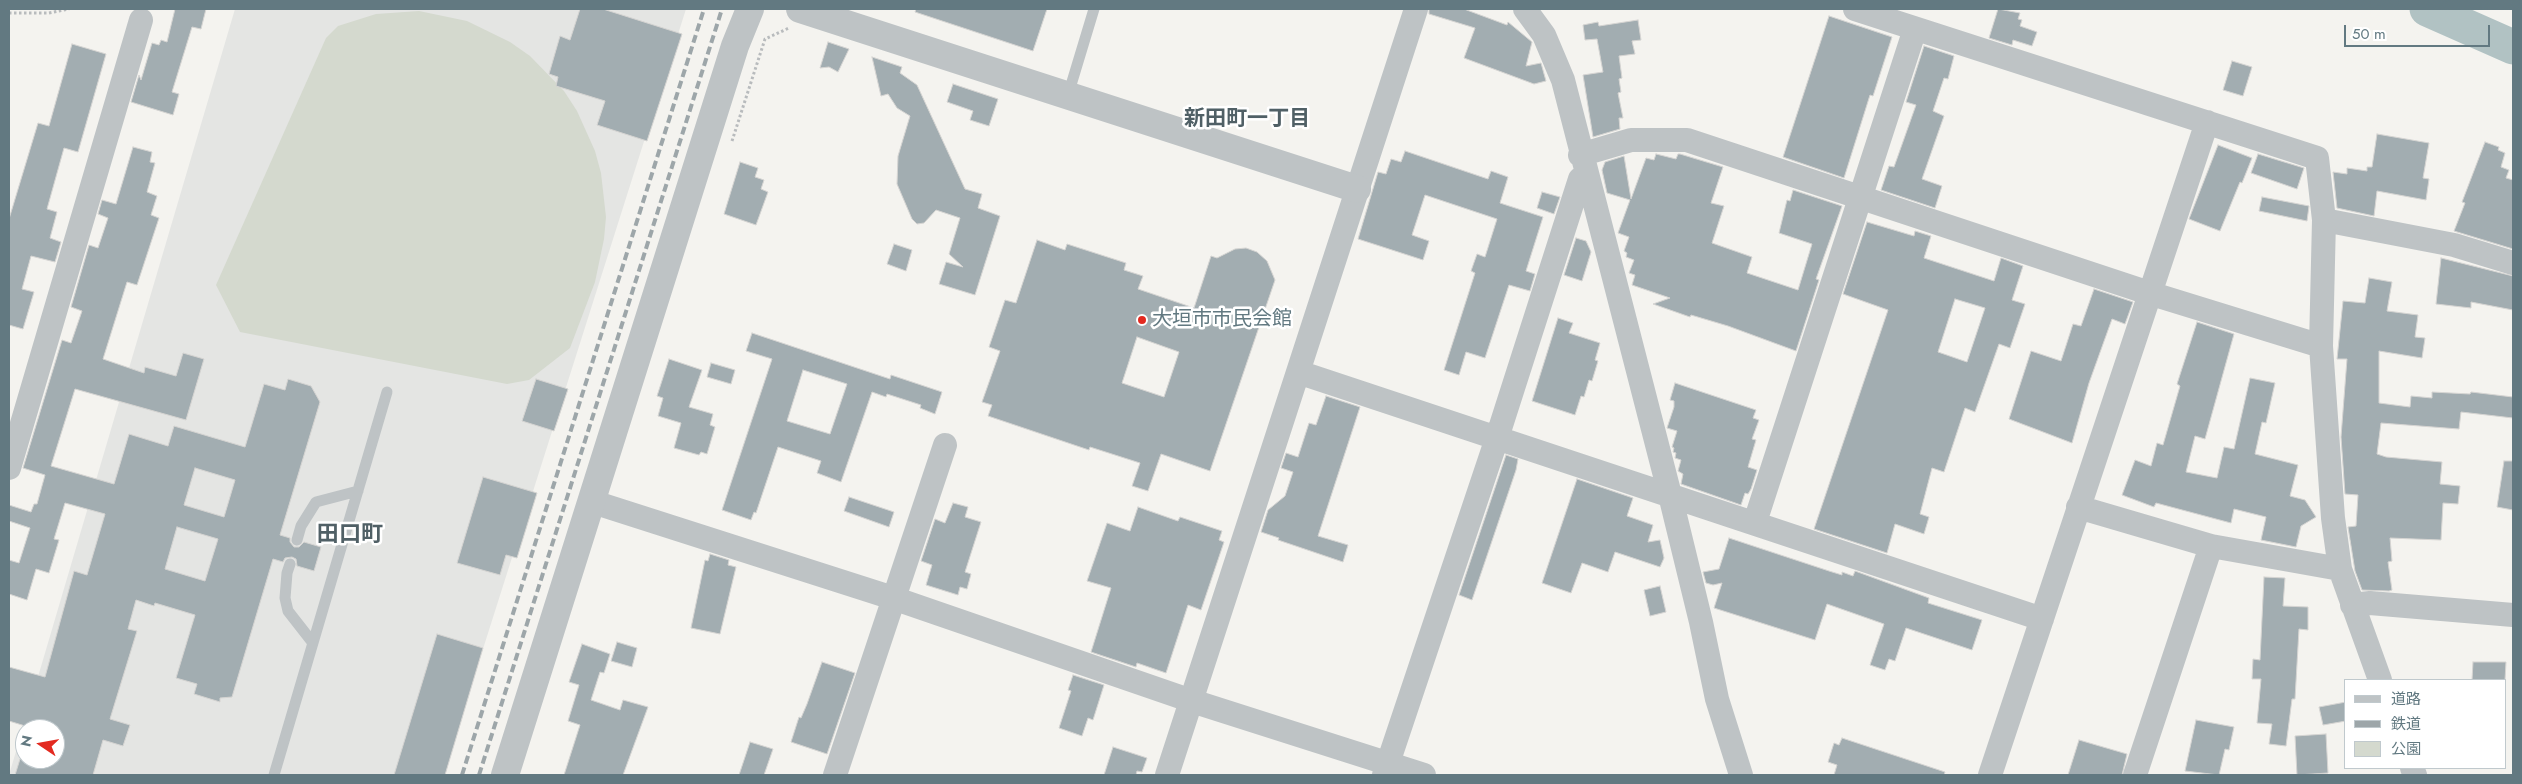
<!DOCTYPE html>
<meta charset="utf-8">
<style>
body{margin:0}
#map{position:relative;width:2522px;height:784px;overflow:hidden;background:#f4f3ef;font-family:Jost,"Noto Sans JP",sans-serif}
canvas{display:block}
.frame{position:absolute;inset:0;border:10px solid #627981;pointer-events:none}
.legend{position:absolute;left:2344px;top:679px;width:162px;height:90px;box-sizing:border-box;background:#fff;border:1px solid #c0c9cd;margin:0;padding:6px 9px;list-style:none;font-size:15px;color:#627981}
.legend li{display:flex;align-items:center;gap:10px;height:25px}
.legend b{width:25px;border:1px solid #c0c9cd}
.north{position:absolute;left:15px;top:719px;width:50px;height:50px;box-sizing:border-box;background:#fff;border:1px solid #c0c9cd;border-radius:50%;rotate:282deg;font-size:14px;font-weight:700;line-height:20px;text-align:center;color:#627981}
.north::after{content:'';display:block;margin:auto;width:18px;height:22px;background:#e32a20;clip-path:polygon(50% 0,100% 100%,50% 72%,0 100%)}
.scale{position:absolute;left:2344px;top:25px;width:146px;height:22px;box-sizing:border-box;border:2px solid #627981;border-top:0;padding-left:6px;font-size:15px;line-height:18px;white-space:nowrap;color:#627981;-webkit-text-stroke:4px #fff;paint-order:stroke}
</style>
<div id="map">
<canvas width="2522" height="784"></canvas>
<div class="frame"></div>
<ul class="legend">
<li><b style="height:6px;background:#bec3c5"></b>道路</li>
<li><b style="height:6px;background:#9da6a9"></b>鉄道</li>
<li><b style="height:14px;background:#d4d9ce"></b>公園</li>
</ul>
<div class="north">N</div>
<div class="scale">50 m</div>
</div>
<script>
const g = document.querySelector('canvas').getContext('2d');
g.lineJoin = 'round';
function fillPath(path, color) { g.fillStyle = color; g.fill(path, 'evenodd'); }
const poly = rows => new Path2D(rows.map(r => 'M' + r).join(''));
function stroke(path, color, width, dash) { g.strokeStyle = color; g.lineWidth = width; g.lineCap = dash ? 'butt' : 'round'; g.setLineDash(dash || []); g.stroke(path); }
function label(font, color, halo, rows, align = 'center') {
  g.font = font + ' Jost,"Noto Sans JP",sans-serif'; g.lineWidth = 5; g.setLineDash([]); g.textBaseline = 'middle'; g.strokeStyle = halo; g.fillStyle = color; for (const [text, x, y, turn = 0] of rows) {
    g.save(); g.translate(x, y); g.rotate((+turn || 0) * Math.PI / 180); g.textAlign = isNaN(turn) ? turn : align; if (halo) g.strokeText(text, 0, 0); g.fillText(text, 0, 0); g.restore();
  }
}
fillPath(poly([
 [235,9,686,9,443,775,9,775],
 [25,729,55,729,55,759,25,759]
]), '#e4e5e3');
fillPath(poly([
 [419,11,467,21,510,42,530,56,564,91,577,111,595,151,601,173,606,217,604,239,595,282,570,348,529,380,507,384,240,332,216,285,326,38,338,26,376,14]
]), '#d4d9ce');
stroke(poly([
 [2427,9,2513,47]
]), '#b1c2c3', 35);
const building = poly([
 [175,9,206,9,201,29,192,27,172,92,179,94,173,115,131,102,139,75,141,80,152,43,159,45,161,40,167,42,175,9],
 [580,9,603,9,682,34,647,141,597,125,605,101,556,86,558,77,549,74,560,36,570,40,580,9],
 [916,9,1047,9,1033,51,915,12,916,9],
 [1429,9,1464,9,1507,25,1508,22,1532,42,1526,66,1541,63,1546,81,1534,84,1464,58,1475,28,1429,14,1429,9],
 [1998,9,2020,13,2018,19,2022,20,2020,26,2037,32,2032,46,2013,40,2012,45,1989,38,1998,9],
 [1829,16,1892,37,1873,96,1870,95,1844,178,1783,157,1829,16],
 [1638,20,1641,40,1632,41,1635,54,1619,56,1622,78,1619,79,1621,92,1618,93,1623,118,1619,118,1620,129,1593,137,1583,75,1603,72,1597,39,1585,40,1583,25,1598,22,1599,26,1638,20],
 [828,42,849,49,838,72,829,67,820,68,828,42],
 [72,44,106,54,78,152,64,148,47,209,57,212,50,238,61,242,55,262,31,256,22,289,34,292,23,329,9,325,9,219,38,123,49,126,72,44],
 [1924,46,1954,56,1948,79,1944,78,1933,111,1944,116,1922,179,1942,186,1935,208,1881,190,1889,166,1894,167,1916,105,1906,102,1924,46],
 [872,57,902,67,900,73,917,85,965,189,982,194,978,208,1000,216,975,295,939,284,946,262,963,267,949,254,960,218,936,210,924,223,917,224,912,219,897,184,898,156,910,116,897,108,888,94,881,96,872,57],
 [2232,61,2252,67,2243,96,2223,90,2232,61],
 [953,84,998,99,989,126,970,120,973,111,947,102,953,84],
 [2377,134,2429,143,2423,178,2429,179,2426,200,2377,191,2374,216,2337,208,2333,172,2347,174,2347,168,2367,171,2367,167,2372,167,2377,134],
 [2485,142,2499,147,2498,150,2505,153,2501,167,2509,170,2506,178,2513,180,2513,249,2454,231,2465,203,2462,202,2485,142],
 [2218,145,2252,158,2242,183,2240,182,2220,231,2189,219,2218,145],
 [133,147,152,152,150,162,155,163,147,192,157,196,151,215,159,218,137,285,127,282,103,359,144,373,145,367,176,376,183,353,204,359,186,420,75,389,51,466,114,484,129,434,168,446,174,426,245,447,264,384,285,390,288,379,311,386,320,402,280,535,290,538,290,542,294,547,299,547,304,542,321,547,314,571,297,566,296,559,292,557,285,558,283,562,273,559,232,697,220,698,220,702,194,694,197,684,176,678,195,615,155,603,154,606,136,600,128,629,137,631,110,719,130,725,123,746,103,740,93,775,15,775,20,759,55,759,55,729,35,729,9,721,9,667,45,677,74,571,87,575,105,514,65,503,54,539,59,540,49,573,36,569,27,600,9,594,9,560,19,563,30,528,9,521,9,505,31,512,34,504,37,504,45,475,23,468,62,340,71,343,82,311,71,307,89,245,98,248,108,218,98,214,102,200,116,204,133,147],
 [195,468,235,480,224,517,184,505,195,468],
 [177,527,218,539,205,581,165,569,177,527],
 [1405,151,1488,179,1491,171,1508,177,1500,203,1543,217,1526,271,1535,274,1530,291,1509,285,1485,358,1466,352,1459,375,1444,370,1475,273,1471,271,1477,254,1485,257,1497,219,1425,195,1412,235,1429,241,1423,260,1358,239,1378,172,1386,174,1391,159,1401,162,1405,151],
 [1656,154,1676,159,1678,154,1680,154,1723,167,1711,203,1724,206,1712,243,1752,257,1747,273,1798,290,1812,244,1779,233,1787,200,1790,201,1793,190,1842,206,1816,279,1819,280,1796,351,1728,326,1691,315,1690,317,1653,304,1670,298,1632,285,1635,275,1629,273,1634,260,1626,257,1627,253,1624,251,1629,237,1618,233,1630,200,1607,193,1602,170,1605,162,1624,156,1631,199,1646,158,1654,160,1656,154],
 [2258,154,2304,168,2297,189,2251,173,2258,154],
 [740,162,758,168,755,177,764,180,761,189,768,192,756,225,724,214,740,162],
 [1542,192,1560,197,1554,214,1537,208,1542,192],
 [2262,197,2309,206,2307,221,2259,211,2262,197],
 [1867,222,1914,236,1915,231,1931,236,1924,258,1994,281,2001,258,2023,266,2012,300,2025,304,2010,348,1999,344,1975,412,1965,408,1944,472,1932,468,1920,514,1929,517,1924,534,1895,524,1887,553,1814,529,1888,310,1843,294,1867,222],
 [1955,299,1985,308,1967,362,1938,352,1955,299],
 [1576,238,1586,241,1591,252,1582,281,1564,275,1576,238],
 [1037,240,1065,250,1067,244,1126,263,1124,270,1143,276,1138,289,1194,308,1211,256,1217,258,1235,249,1246,248,1257,252,1267,261,1275,280,1210,471,1161,454,1148,491,1132,486,1140,463,1090,447,1089,450,988,416,992,405,982,402,1000,351,989,347,1005,300,1016,303,1037,240],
 [1137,337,1179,352,1164,397,1122,383,1137,337],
 [894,244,912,250,906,271,887,264,894,244],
 [2441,258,2513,276,2513,310,2471,302,2471,308,2436,304,2441,258],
 [2369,278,2392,282,2387,311,2418,315,2415,337,2425,338,2422,358,2379,351,2379,403,2410,407,2411,396,2432,398,2432,392,2470,394,2471,392,2513,397,2513,418,2461,412,2459,429,2381,423,2377,454,2386,457,2442,462,2440,484,2460,486,2458,504,2443,503,2441,540,2390,538,2392,561,2388,562,2392,590,2389,591,2362,590,2355,571,2348,527,2356,526,2358,495,2345,494,2341,437,2347,359,2337,359,2343,301,2365,303,2369,278],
 [2094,289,2133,302,2125,324,2112,319,2089,383,2072,443,2009,419,2031,351,2061,361,2073,324,2081,326,2094,289],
 [1558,318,1573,323,1569,333,1600,343,1595,360,1598,361,1592,381,1589,380,1584,397,1581,396,1575,415,1532,401,1558,318],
 [2197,322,2234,334,2205,439,2195,436,2186,472,2217,478,2224,447,2234,449,2250,378,2275,383,2266,423,2262,422,2255,454,2298,465,2290,496,2305,500,2316,517,2301,526,2296,547,2261,540,2266,517,2234,509,2231,523,2156,503,2154,507,2122,495,2135,460,2151,466,2157,443,2163,445,2180,386,2177,384,2197,322],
 [752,333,890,379,891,375,942,392,935,414,920,408,921,405,887,394,886,397,872,392,841,482,817,473,821,461,778,447,756,513,754,512,751,520,722,510,772,359,746,351,752,333],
 [803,370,847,384,830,434,787,421,803,370],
 [669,359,702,370,689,407,713,414,710,425,715,427,707,454,701,452,699,455,674,448,681,423,658,416,663,398,657,396,669,359],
 [711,363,735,370,731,384,707,377,711,363],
 [536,379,568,389,554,431,522,421,536,379],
 [1675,383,1756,410,1753,418,1759,420,1752,439,1756,440,1748,467,1757,470,1751,489,1748,494,1745,493,1741,505,1681,484,1683,474,1678,471,1681,460,1675,458,1676,453,1673,452,1674,448,1672,447,1677,431,1667,428,1674,407,1674,401,1670,400,1675,383],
 [1326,396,1360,407,1318,536,1348,545,1343,562,1278,540,1279,538,1261,532,1268,510,1285,496,1293,472,1281,468,1286,453,1298,457,1309,423,1316,425,1326,396],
 [1506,455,1518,459,1516,470,1472,600,1459,595,1506,455],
 [2504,461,2513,461,2513,510,2497,507,2504,461],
 [483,477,537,493,517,558,506,555,500,575,457,563,483,477],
 [1577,479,1633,498,1627,516,1653,525,1648,542,1660,540,1664,558,1660,567,1615,552,1608,572,1582,563,1571,593,1542,583,1577,479],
 [849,497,894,512,889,527,844,511,849,497],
 [953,503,968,507,965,517,981,522,965,572,971,574,967,589,960,587,958,595,926,585,932,565,921,561,935,519,945,523,953,503],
 [1138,507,1178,521,1180,517,1222,531,1219,540,1224,542,1201,610,1188,605,1166,673,1137,663,1136,667,1091,652,1111,588,1087,581,1107,523,1130,531,1138,507],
 [1729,538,1829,571,1842,575,1842,572,1853,576,1855,571,1929,598,1928,603,1982,620,1972,650,1906,628,1895,661,1889,659,1885,670,1870,665,1884,624,1827,604,1815,640,1714,608,1722,583,1713,585,1706,583,1703,572,1719,569,1729,538],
 [710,554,729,560,728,565,736,567,720,634,691,628,705,560,708,561,710,554],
 [2264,577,2285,578,2283,606,2308,607,2308,630,2299,629,2295,699,2292,699,2286,746,2269,744,2272,724,2257,723,2261,679,2252,679,2253,659,2260,660,2264,577],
 [1660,586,1666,612,1650,616,1644,590,1660,586],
 [437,634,483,648,445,775,394,775,437,634],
 [617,642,637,648,632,667,611,661,617,642],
 [582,644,610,654,604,673,600,672,591,700,620,710,623,700,648,707,623,775,564,775,580,725,568,721,579,685,569,682,582,644],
 [822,662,855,673,827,754,791,742,799,717,801,718,807,704,822,662],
 [2473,662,2506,662,2505,680,2472,680,2473,662],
 [1073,675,1104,685,1093,720,1088,718,1082,736,1059,728,1071,691,1068,690,1073,675],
 [2346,702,2346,721,2323,725,2319,707,2346,702],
 [2196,720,2234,727,2229,750,2225,749,2219,775,2185,771,2196,720],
 [2326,734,2328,773,2297,775,2295,736,2326,734],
 [1842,738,1945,772,1944,775,1834,775,1837,765,1828,762,1834,743,1839,745,1842,738],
 [2079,740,2127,754,2122,775,2068,775,2079,740],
 [750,742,773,749,764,775,739,775,750,742],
 [1113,747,1147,758,1142,772,1137,771,1136,775,1104,775,1113,747]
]);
fillPath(building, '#a2adb1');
stroke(building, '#d5d4d2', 1);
stroke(poly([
 [9,13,49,13,69,9],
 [732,141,765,39,789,28]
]), '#b8bbbd', 3, [2.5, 2.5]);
stroke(poly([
 [1068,95,1094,9],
 [297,540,301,526,316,502,358,491],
 [290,564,287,573,285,598,288,611,313,643],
 [274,775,387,392]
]), '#bec3c5', 11);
stroke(poly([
 [1525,9,1544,35,1563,80,1670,495,1701,622,1717,699,1741,775],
 [1855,9,2317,158,2324,220,2321,346,2333,518,2340,569,2380,680],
 [1580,155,1631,140,1687,140,2149,293,2321,346],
 [2324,220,2454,245,2513,263],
 [1298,372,2042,619],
 [9,468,141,20],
 [590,501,893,598,1192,701,1424,775],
 [2078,507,2211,546,2340,569],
 [1755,522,1915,29],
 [2352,605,2370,603,2513,615],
 [2412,768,2415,775],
 [835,775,945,445],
 [1167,775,1416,9],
 [1384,775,1497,438,1580,179,1586,176],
 [1990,775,2207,122],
 [2135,775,2211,546]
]), '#bec3c5', 24);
stroke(poly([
 [800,9,1357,189],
 [505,775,735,46,750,9]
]), '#bec3c5', 28);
stroke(poly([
 [462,775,704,9],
 [479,775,722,9]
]), '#9da6a9', 4, [8, 4]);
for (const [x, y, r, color] of [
 [1142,320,5,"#e32a20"]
]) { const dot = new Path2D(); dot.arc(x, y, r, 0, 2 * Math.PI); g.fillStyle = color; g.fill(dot); stroke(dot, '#fff', 2); }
label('20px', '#627981', '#fff', [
 ["大垣市市民会館",1152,320]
], 'left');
label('bold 21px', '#506066', '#fff', [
 ["新田町一丁目",1247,120]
]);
label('bold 22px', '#506066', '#fff', [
 ["田口町",350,536]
]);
</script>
